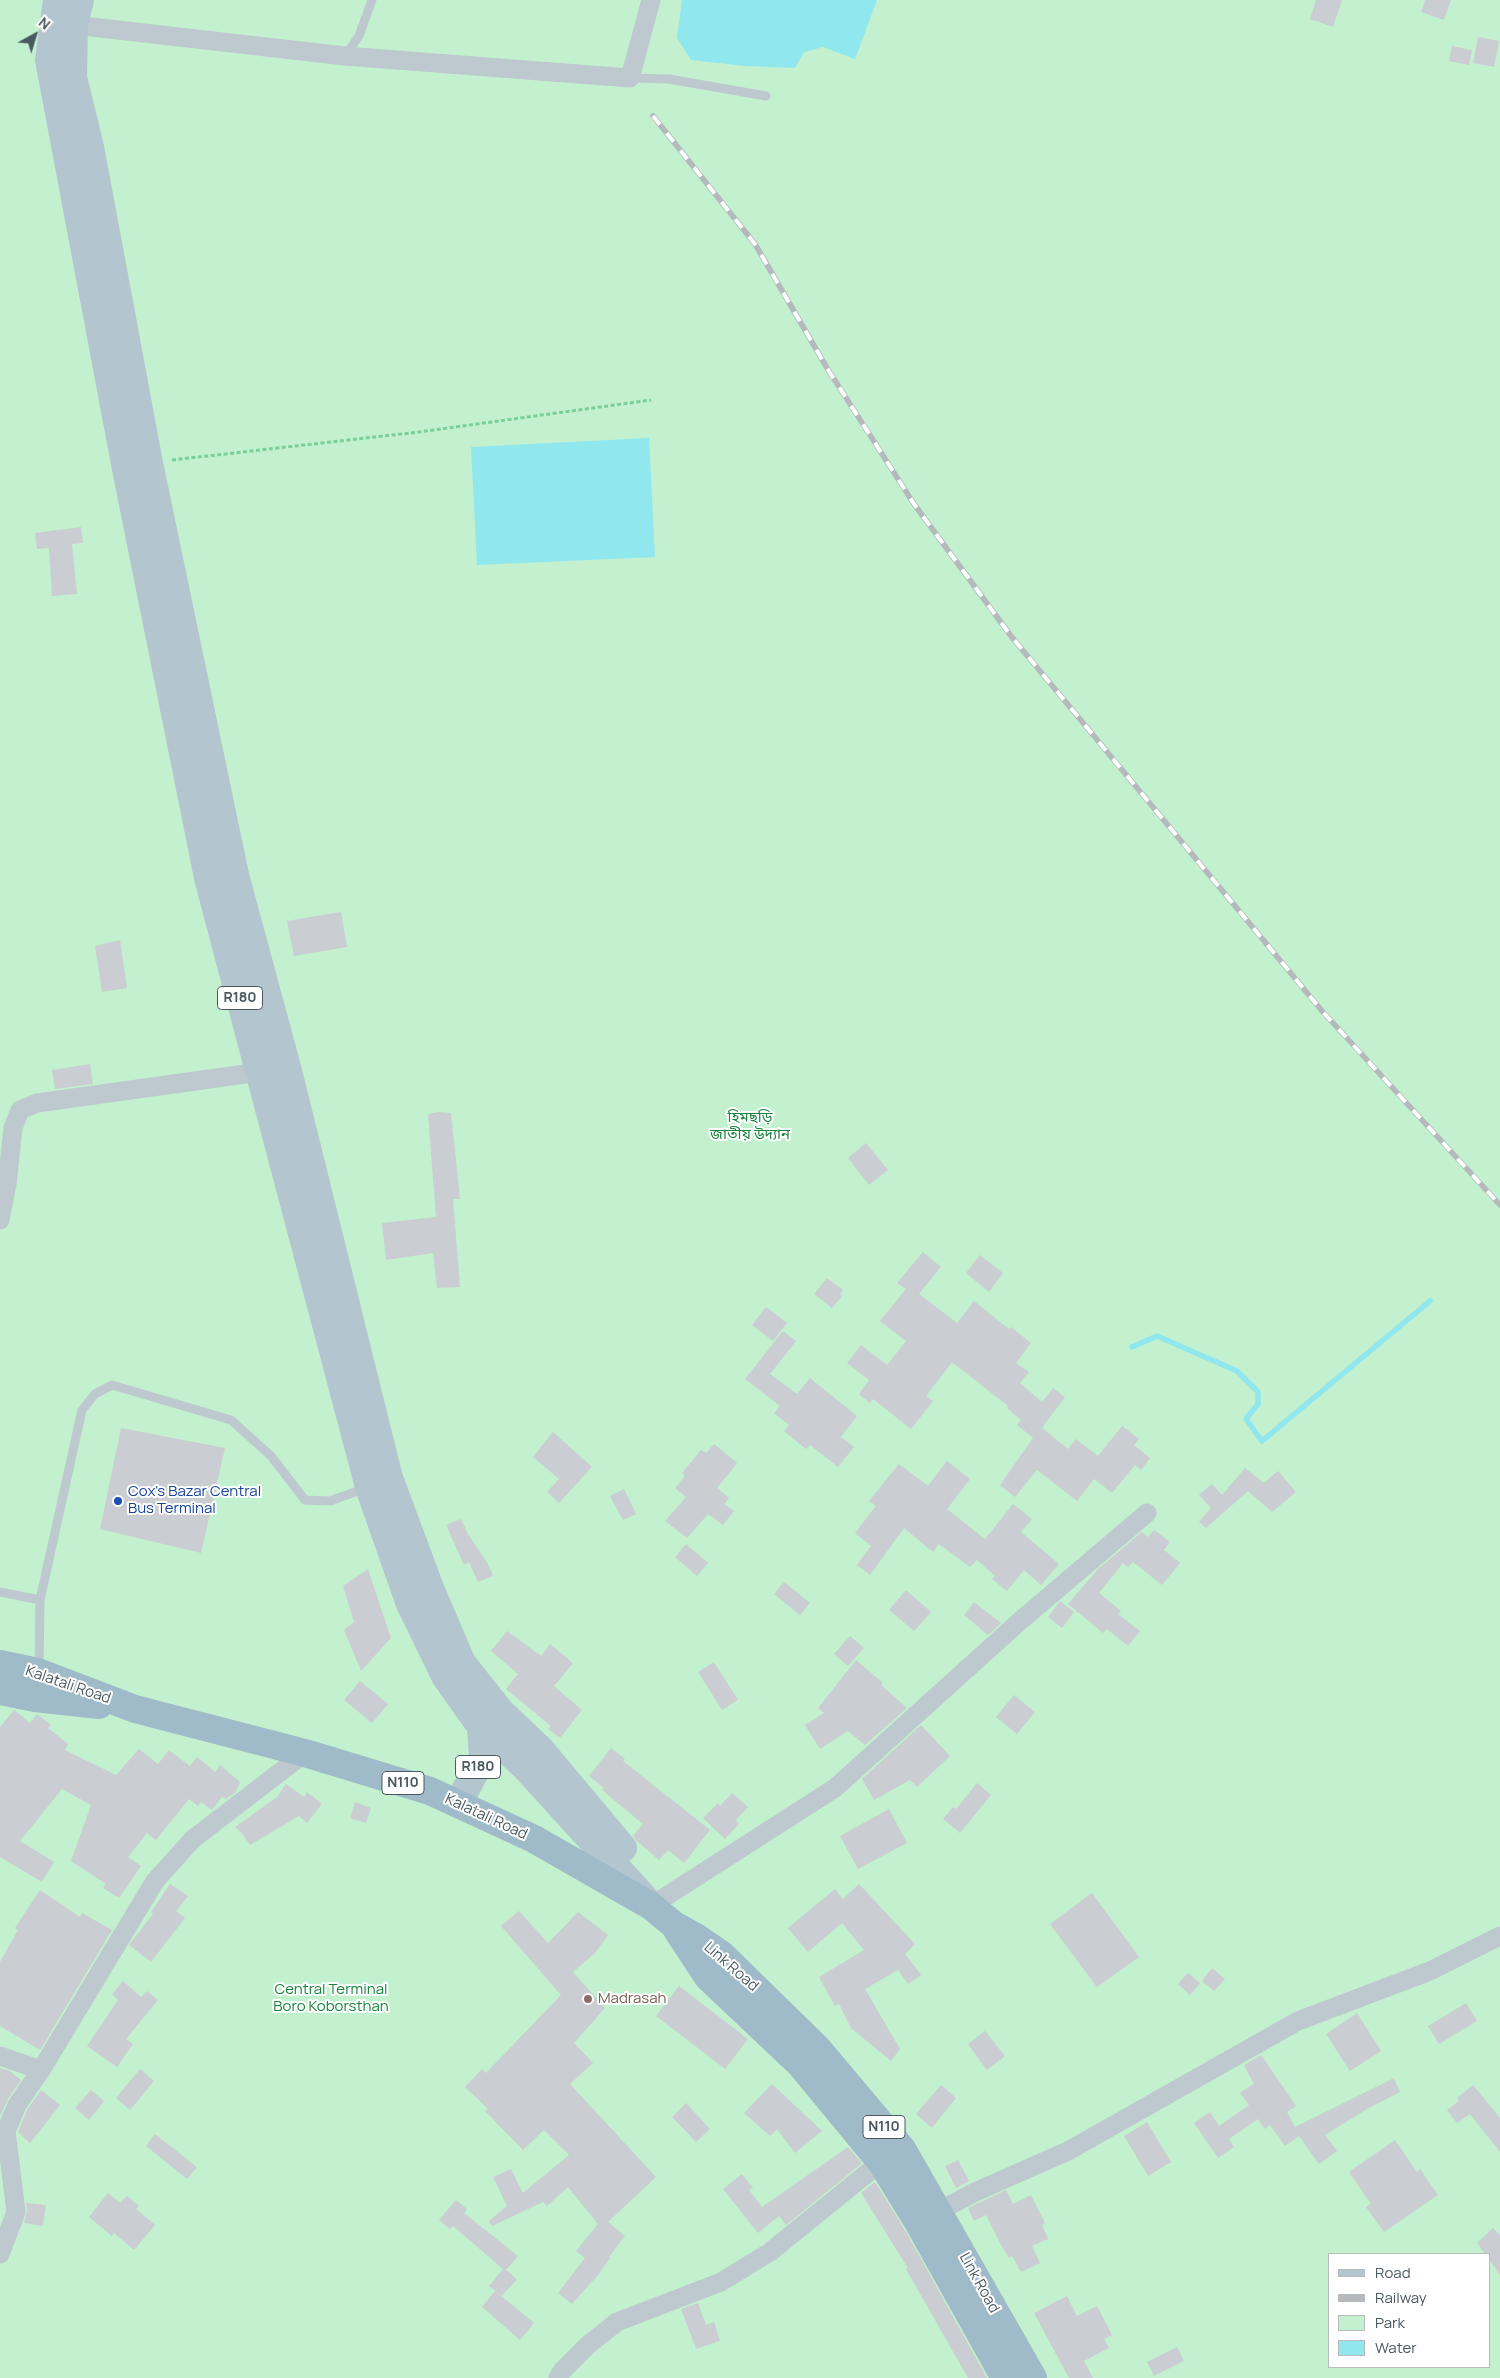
<!DOCTYPE html>
<meta charset="utf-8">
<style>
body{margin:0}
#map{position:relative;width:1500px;height:2378px;overflow:hidden;background:#f5f3f3;font-family:Manrope,sans-serif}
canvas{display:block}
.legend{position:absolute;left:1328px;top:2253px;width:162px;height:115px;box-sizing:border-box;background:#fff;border:1px solid #b7bdbf;margin:0;padding:6px 9px;list-style:none;font-size:15px;color:#4a5960}
.legend li{display:flex;align-items:center;gap:10px;height:25px}
.legend b{width:25px;border:1px solid #b7bdbf}
.north{position:absolute;left:10px;top:10px;width:50px;height:50px;-webkit-text-stroke:4px #fff;paint-order:stroke;rotate:39deg;font-size:14px;font-weight:700;line-height:20px;text-align:center;color:#4a5960}
.north::after{content:'';display:block;margin:auto;width:18px;height:22px;background:#4a5960;clip-path:polygon(50% 0,100% 100%,50% 72%,0 100%)}
</style>
<div id="map">
<canvas width="1500" height="2378"></canvas>
<ul class="legend">
<li><b style="height:6px;background:#b3c6d0"></b>Road</li>
<li><b style="height:6px;background:#b5b9bd"></b>Railway</li>
<li><b style="height:14px;background:#c3f0ce"></b>Park</li>
<li><b style="height:14px;background:#90e7ed"></b>Water</li>
</ul>
<div class="north">N</div>
</div>
<script>
const g = document.querySelector('canvas').getContext('2d');
g.lineJoin = 'round';
function fillPath(path, color) { g.fillStyle = color; g.fill(path, 'evenodd'); }
const poly = rows => new Path2D(rows.map(r => 'M' + r).join(''));
function stroke(path, color, width, dash) { g.strokeStyle = color; g.lineWidth = width; g.lineCap = dash ? 'butt' : 'round'; g.setLineDash(dash || []); g.stroke(path); }
function label(font, color, halo, rows, align = 'center') {
  g.font = font + ' Manrope,"Noto Sans Bengali",sans-serif'; g.lineWidth = 4; g.setLineDash([]); g.textBaseline = 'middle'; g.strokeStyle = halo; g.fillStyle = color; for (const [text, x, y, turn = 0] of rows) {
    g.save(); g.translate(x, y); g.rotate((+turn || 0) * Math.PI / 180); g.textAlign = isNaN(turn) ? turn : align; if (halo) g.strokeText(text, 0, 0); g.fillText(text, 0, 0); g.restore();
  }
}
fillPath(poly([
 [0,0,1500,0,1500,2378,0,2378],
 [1329,2254,1489,2254,1489,2367,1329,2367]
]), '#c3f0ce');
fillPath(poly([
 [682,0,877,0,855,59,823,47,804,52,795,68,745,66,691,60,677,38],
 [649,438,655,557,477,565,471,447]
]), '#90e7ed');
stroke(poly([
 [1132,1347,1157,1336,1237,1371,1258,1392,1258,1404,1246,1419,1262,1441,1430,1301]
]), '#90e7ed', 5.5);
fillPath(poly([
 [1316,0,1342,0,1333,27,1310,19],
 [1425,0,1451,0,1444,20,1421,12],
 [1478,37,1499,41,1494,67,1473,63],
 [1452,46,1472,50,1469,65,1449,61],
 [81,527,83,543,72,544,77,594,52,596,49,548,37,549,35,533],
 [341,912,347,947,294,956,287,921],
 [120,940,127,988,102,992,95,946],
 [90,1064,93,1084,55,1089,52,1070],
 [439,1112,451,1113,460,1199,453,1199,460,1287,437,1288,433,1253,386,1260,382,1223,436,1217,428,1114],
 [866,1143,888,1170,869,1185,848,1158],
 [923,1252,941,1267,919,1294,957,1323,974,1301,1009,1329,1011,1327,1031,1343,1016,1363,1029,1372,1020,1383,1042,1402,1053,1388,1065,1397,1042,1428,1068,1449,1076,1439,1098,1456,1122,1426,1139,1439,1134,1445,1150,1458,1141,1470,1135,1465,1112,1493,1094,1479,1077,1501,1037,1470,1015,1497,1000,1485,1033,1438,1017,1425,1021,1420,1007,1408,1008,1406,952,1362,926,1396,933,1401,911,1429,873,1399,870,1403,859,1394,869,1380,847,1363,861,1345,887,1365,906,1341,880,1321,906,1289,897,1283],
 [980,1255,1003,1273,989,1292,966,1273],
 [827,1278,843,1290,840,1294,842,1296,832,1308,814,1294],
 [766,1307,787,1323,773,1341,752,1325],
 [783,1331,796,1341,770,1374,797,1394,810,1378,857,1416,841,1437,854,1447,838,1467,810,1445,806,1449,784,1431,789,1425,774,1413,780,1406,745,1379],
 [121,1428,225,1448,201,1553,100,1529],
 [553,1432,592,1467,559,1503,547,1492,559,1479,533,1457],
 [714,1444,737,1463,717,1488,729,1498,724,1504,734,1511,723,1525,708,1514,687,1538,665,1521,686,1497,675,1488,685,1476,682,1473,701,1450,706,1453],
 [947,1461,970,1479,947,1509,985,1539,1013,1504,1032,1519,1021,1532,1059,1564,1041,1585,1024,1570,1007,1591,992,1579,995,1576,977,1560,970,1567,939,1544,933,1552,904,1528,870,1575,857,1565,871,1546,855,1533,876,1506,869,1501,899,1464,928,1486],
 [1245,1468,1264,1483,1278,1471,1296,1492,1272,1512,1248,1491,1206,1528,1199,1522,1211,1508,1199,1495,1212,1484,1222,1495],
 [624,1489,636,1514,623,1520,610,1496],
 [461,1519,468,1534,488,1564,493,1576,478,1582,469,1562,464,1565,446,1525],
 [1154,1530,1170,1542,1164,1550,1180,1563,1162,1585,1133,1562,1128,1567,1123,1563,1099,1593,1121,1611,1118,1614,1140,1631,1128,1646,1107,1629,1103,1633,1068,1604,1098,1569,1142,1532,1148,1537],
 [686,1544,708,1563,697,1576,675,1557],
 [368,1569,391,1638,361,1671,344,1630,354,1622,343,1586],
 [784,1582,810,1603,800,1615,774,1594],
 [906,1590,931,1612,914,1631,889,1610],
 [1060,1601,1074,1612,1062,1628,1048,1617],
 [974,1602,1001,1623,988,1635,964,1615],
 [507,1631,541,1656,550,1644,573,1663,554,1686,582,1710,560,1738,548,1729,551,1726,506,1689,518,1674,491,1651],
 [850,1636,864,1648,848,1666,834,1654],
 [856,1660,883,1683,881,1685,907,1708,865,1745,848,1731,820,1749,805,1725,824,1713,818,1708],
 [714,1662,738,1700,722,1710,698,1672],
 [360,1681,388,1704,372,1723,344,1700],
 [1014,1695,1035,1712,1017,1734,996,1717],
 [14,1710,30,1723,37,1714,51,1725,48,1728,68,1744,65,1750,116,1775,139,1749,158,1764,169,1750,190,1766,197,1757,215,1772,220,1765,240,1782,235,1793,226,1799,222,1797,212,1810,201,1802,198,1806,189,1799,156,1840,147,1833,128,1857,141,1866,119,1898,103,1888,106,1884,71,1861,91,1805,62,1789,20,1841,54,1862,42,1882,0,1857,0,1727],
 [921,1725,950,1756,917,1787,910,1780,874,1800,862,1779],
 [611,1748,625,1759,623,1761,710,1830,684,1863,668,1850,659,1860,637,1841,633,1836,643,1824,602,1790,604,1788,589,1776],
 [977,1783,991,1795,960,1833,943,1819,953,1807,956,1809],
 [286,1784,304,1797,307,1792,322,1804,307,1823,299,1816,250,1845,241,1832,235,1827,277,1797],
 [732,1793,748,1807,736,1820,739,1824,725,1839,703,1818,718,1803,720,1806],
 [355,1802,371,1808,366,1823,350,1818],
 [889,1809,907,1843,858,1869,840,1836],
 [170,1884,188,1896,176,1911,185,1918,151,1962,129,1945,153,1914,151,1912],
 [859,1884,915,1944,905,1954,921,1975,908,1984,898,1970,865,1989,900,2049,891,2061,851,2028,839,2004,835,2006,819,1977,864,1950,842,1923,808,1952,788,1928,835,1889,843,1899],
 [40,1890,80,1917,82,1913,112,1930,40,2050,0,2026,0,1962,18,1930,15,1928],
 [1092,1893,1139,1957,1097,1987,1050,1924],
 [519,1911,548,1943,578,1912,608,1935,595,1953,573,1972,605,2008,574,2043,593,2063,570,2084,656,2177,608,2222,625,2236,609,2257,610,2258,598,2275,572,2304,558,2293,585,2258,576,2251,598,2224,568,2187,547,2206,543,2202,492,2226,489,2221,507,2206,493,2177,511,2169,523,2193,569,2155,544,2130,523,2150,485,2111,488,2109,465,2087,482,2069,486,2073,561,1995,501,1926],
 [1212,1968,1225,1979,1214,1991,1202,1981],
 [1188,1973,1200,1983,1190,1995,1178,1984],
 [123,1981,141,1997,147,1991,158,2000,126,2039,133,2044,117,2067,87,2046,118,2000,112,1994],
 [679,1986,748,2039,725,2069,656,2016],
 [1466,2003,1477,2021,1439,2044,1428,2026],
 [1357,2013,1381,2051,1350,2071,1326,2034],
 [985,2031,1005,2056,987,2070,968,2044],
 [1261,2055,1296,2106,1287,2112,1295,2127,1394,2078,1400,2092,1367,2109,1325,2135,1337,2151,1319,2164,1299,2136,1285,2146,1270,2125,1265,2129,1258,2119,1229,2139,1234,2147,1218,2158,1194,2123,1210,2112,1219,2126,1249,2105,1240,2093,1254,2084,1244,2065],
 [0,2068,10,2071,21,2080,8,2099,0,2116],
 [140,2069,154,2081,130,2110,116,2098],
 [772,2084,822,2131,795,2153,777,2129,770,2136,744,2113],
 [941,2085,956,2098,932,2128,916,2114],
 [1473,2085,1500,2118,1500,2152,1470,2114,1457,2123,1447,2110,1459,2101,1457,2098],
 [41,2090,60,2105,30,2143,18,2132,27,2110],
 [91,2090,104,2101,89,2120,75,2108],
 [686,2103,710,2129,696,2142,672,2117],
 [1147,2122,1171,2162,1148,2176,1124,2136],
 [155,2134,197,2167,187,2179,146,2146],
 [1395,2140,1417,2172,1420,2169,1438,2195,1384,2232,1366,2207,1371,2204,1349,2172],
 [848,2147,862,2163,786,2225,779,2216,758,2233,723,2189,742,2174,753,2188,749,2190,762,2207],
 [958,2160,969,2181,956,2188,945,2166],
 [875,2182,905,2230,987,2378,968,2378,906,2269,908,2268,861,2193],
 [1006,2190,1013,2204,1031,2195,1045,2223,1042,2225,1048,2239,1032,2246,1040,2263,1021,2272,1012,2256,1009,2258,1001,2245,986,2215,974,2221,968,2208],
 [108,2193,120,2203,127,2196,139,2206,136,2209,155,2225,134,2250,114,2233,112,2236,89,2217],
 [456,2200,467,2209,464,2213,518,2256,506,2270,517,2279,502,2296,489,2286,503,2269,453,2226,450,2229,439,2220],
 [26,2203,46,2205,43,2226,24,2223,27,2211],
 [1493,2228,1500,2235,1500,2275,1489,2259,1489,2254,1485,2254,1477,2243],
 [495,2291,534,2323,520,2340,482,2307],
 [1067,2296,1077,2316,1097,2306,1112,2335,1104,2339,1109,2348,1084,2361,1093,2378,1069,2378,1034,2313],
 [698,2303,706,2325,714,2322,720,2341,696,2349,681,2309],
 [1177,2347,1184,2361,1154,2376,1147,2362]
]), '#caced2');
stroke(poly([
 [172,460,419,432,651,400]
]), '#7acf99', 3, [4, 2.5]);
stroke(poly([
 [345,56,359,36,372,0],
 [630,78,669,79,766,96],
 [0,1592,40,1600],
 [39,1670,40,1600,82,1410,95,1394,112,1385,231,1420,271,1456,305,1500,330,1501,366,1488]
]), '#bec9cf', 9);
stroke(poly([
 [74,25,345,56,630,78,651,0],
 [0,1220,7,1184,13,1128,20,1110,37,1103,260,1072],
 [651,1906,835,1788,1020,1621,1147,1513],
 [0,2056,41,2070],
 [939,2211,975,2192,1068,2151,1298,2021,1430,1971,1500,1936],
 [0,2254,16,2212,6,2131,17,2105,41,2070,155,1881,193,1839,305,1753],
 [558,2378,562,2371,588,2345,617,2322,721,2282,770,2252,881,2162]
]), '#bec9cf', 19);
stroke(poly([
 [57,0,49,60,126,469,208,878,369,1487,410,1604,445,1676,481,1727,526,1768,647,1901],
 [80,0,74,25,73,77,90,147,149,463,235,875,288,1071,389,1478,430,1588,462,1663,501,1712,541,1750,623,1848],
 [458,1804,483,1757,481,1727]
]), '#b3c6d0', 28);
stroke(poly([
 [0,1664,38,1672,135,1709,305,1753,430,1791,534,1839,651,1906,674,1925,696,1937,722,1955,818,2049,902,2149,1033,2378],
 [0,1691,35,1698,99,1705],
 [677,1930,708,1977,800,2064,881,2162,918,2222,1005,2378]
]), '#9fbac8', 28);
const rail = poly([
 [653,116,755,244,827,368,914,504,1011,636,1323,1012,1500,1205]
]);
stroke(rail, '#b5b9bd', 5.5);
stroke(rail, '#fff', 4, [11]);
for (const [x, y, r, color] of [
 [118,1501,5,"#1a4fb4"],
 [588,1999,5,"#8d6e63"]
]) { const dot = new Path2D(); dot.arc(x, y, r, 0, 2 * Math.PI); g.fillStyle = color; g.fill(dot); stroke(dot, '#fff', 2); }
for (const [x, y, w] of [
 [240,998,45],
 [478,1767,45],
 [403,1783,42],
 [884,2127,42]
]) { const box = new Path2D(); box.roundRect(x - w / 2, y - 11.5, w, 23, 4); g.fillStyle = '#fff'; g.fill(box); stroke(box, '#4a5960', 1); }
label('bold 14px', '#4a5960', null, [
 ["R180",240,998],
 ["R180",478,1767],
 ["N110",403,1783],
 ["N110",884,2127]
]);
label('15px', '#18843e', '#fff', [
 ["হিমছড়ি",750,1118],
 ["জাতীয় উদ্যান",750,1135],
 ["Central Terminal",331,1990],
 ["Boro Koborsthan",331,2007]
]);
label('15px', '#164399', '#fff', [
 ["Cox's Bazar Central",128,1492],
 ["Bus Terminal",128,1509]
], 'left');
label('15px', '#4a5960', '#fff', [
 ["Kalatali Road",68,1685,19],
 ["Kalatali Road",486,1817,25],
 ["Link Road",731,1967,41],
 ["Link Road",979,2283,61]
]);
label('15px', '#785e54', '#fff', [
 ["Madrasah",598,1999]
], 'left');
</script>
